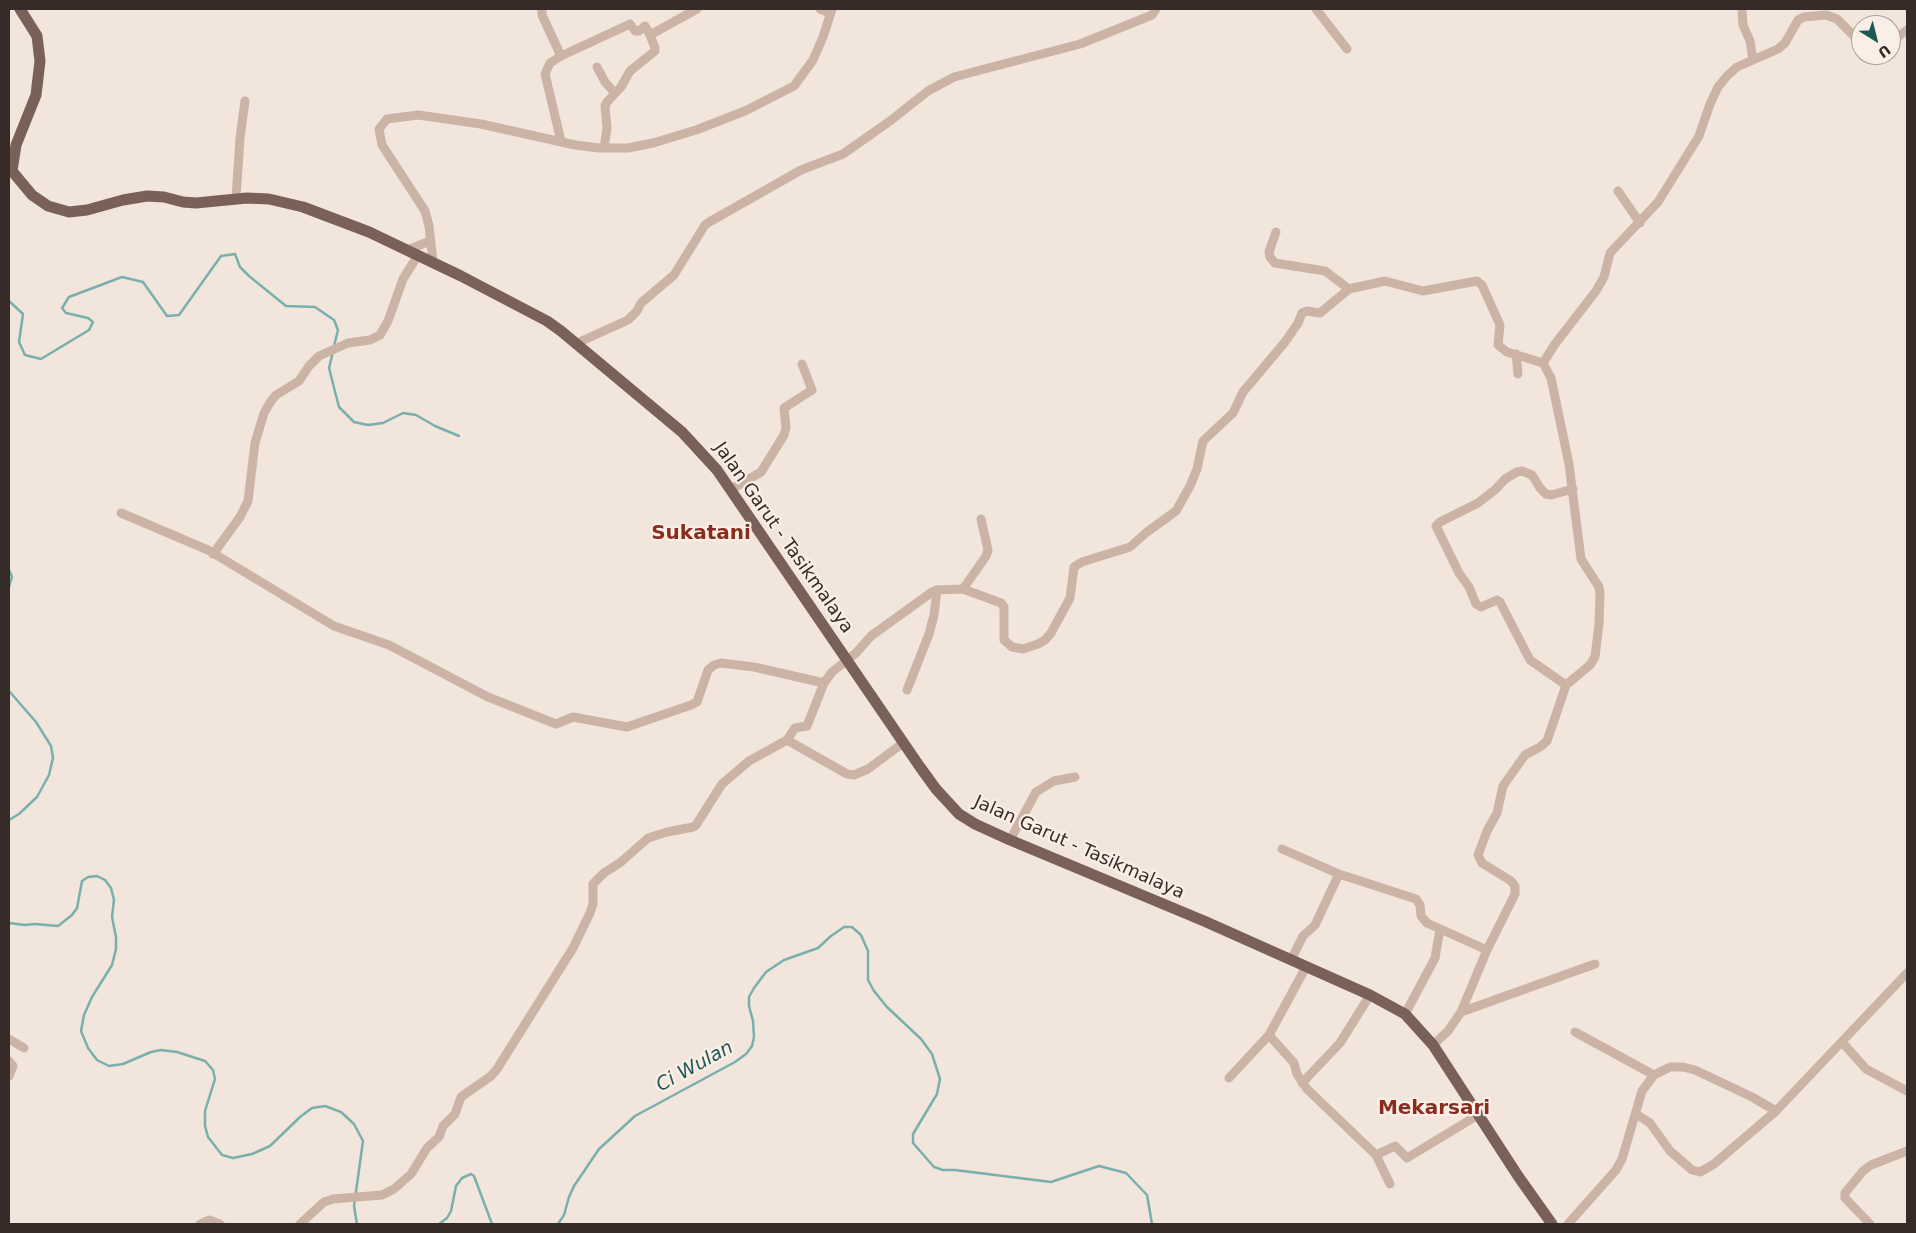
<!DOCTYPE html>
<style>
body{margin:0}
#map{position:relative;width:1916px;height:1233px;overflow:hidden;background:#f2e5db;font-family:"DejaVu Sans",sans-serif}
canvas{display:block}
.frame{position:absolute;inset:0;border:10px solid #372b27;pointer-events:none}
.north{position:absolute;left:1851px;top:15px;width:50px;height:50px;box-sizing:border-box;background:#faefe7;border:1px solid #aca19a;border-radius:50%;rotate:144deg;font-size:14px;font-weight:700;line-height:20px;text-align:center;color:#372b27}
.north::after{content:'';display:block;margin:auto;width:18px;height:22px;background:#1c5957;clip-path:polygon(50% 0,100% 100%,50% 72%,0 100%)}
</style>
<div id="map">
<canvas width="1916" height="1233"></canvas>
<div class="frame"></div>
<div class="north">U</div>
</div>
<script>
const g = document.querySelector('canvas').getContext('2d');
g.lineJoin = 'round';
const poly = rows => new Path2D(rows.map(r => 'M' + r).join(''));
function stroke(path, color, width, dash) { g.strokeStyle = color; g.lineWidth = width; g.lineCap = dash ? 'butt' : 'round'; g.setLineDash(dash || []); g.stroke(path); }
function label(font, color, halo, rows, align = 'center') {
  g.font = font + ' "DejaVu Sans",sans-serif'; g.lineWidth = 4.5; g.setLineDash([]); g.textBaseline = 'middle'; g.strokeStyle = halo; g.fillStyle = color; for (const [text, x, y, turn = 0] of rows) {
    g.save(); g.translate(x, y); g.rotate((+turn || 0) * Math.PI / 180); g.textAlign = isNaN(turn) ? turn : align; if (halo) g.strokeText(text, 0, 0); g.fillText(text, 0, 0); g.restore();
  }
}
stroke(poly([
 [9,301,23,314,19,342,25,355,41,359,89,330,93,322,88,318,66,313,62,308,69,297,122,277,143,282,167,316,179,315,221,256,235,254,240,267,249,276,286,306,315,307,334,320,338,330,334,346],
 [333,352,329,368,339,407,354,422,368,425,383,423,403,413,416,415,435,426,459,436],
 [9,570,12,577,9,587],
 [9,691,36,722,51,746,53,758,49,775,37,797,19,814,9,820],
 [9,923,25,925,35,924,58,926,72,915,77,908,82,881,88,877,97,876,105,880,111,888,114,900,112,917,116,937,116,949,112,965,92,997,84,1015,81,1031,88,1048,97,1060,109,1066,123,1064,151,1052,161,1050,177,1052,205,1061,213,1070,215,1079,205,1111,205,1126,208,1137,222,1155,233,1158,252,1154,270,1146,300,1117,312,1108,325,1106,341,1112,354,1124,363,1141,354,1206,357,1224],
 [439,1224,447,1218,451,1211,456,1186,462,1178,471,1174,474,1176,492,1224],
 [558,1224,564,1215,569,1197,574,1186,599,1149,635,1116,735,1062,746,1054,752,1046,754,1037,753,1021,749,1006,749,997,754,988,766,972,784,960,818,948,831,936,844,927,852,927,861,935,868,951,868,980,874,991,887,1007,921,1039,932,1054,940,1079,937,1094,913,1134,913,1143,934,1167,943,1170,955,1170,1051,1182,1099,1166,1126,1173,1147,1195,1152,1224]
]), '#79b0ad', 2.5);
stroke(poly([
 [542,9,542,15,561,56,550,63,545,74,561,141],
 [820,9,830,13],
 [1316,9,1347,49],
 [1742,9,1743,25,1750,41,1753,60],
 [1891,42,1907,30],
 [561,56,630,24,635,31,639,31,645,26,650,35,697,9],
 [597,67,605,82,615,93],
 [604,148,607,128,605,106,607,102,621,87,630,71,655,51,655,48,650,35],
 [1618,191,1640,223],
 [236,198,240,138,245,101],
 [1276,232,1269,252,1270,257,1275,263,1325,271,1349,289,1385,281,1423,291,1477,281,1482,285,1500,325,1498,345,1507,352,1543,363],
 [407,250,430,241],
 [433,262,429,226,425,211,382,145,379,129,387,119,418,115,481,124,575,145,599,148,628,148,653,143,696,130,745,111,794,86,813,60,823,37,832,9],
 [575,344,628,320,637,311,641,303,674,275,705,225,711,221,801,170,843,154,890,121,928,91,954,77,1080,44,1152,15,1156,9],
 [1516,354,1518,374],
 [730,490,761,472,784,435,786,428,784,408,812,390,802,364],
 [121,513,208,550,334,626,389,645,488,697,556,724,573,717,627,727,691,705,697,702,708,670,714,665,721,663,754,667,824,683],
 [213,554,240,517,248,501,255,443,264,413,271,401,276,395,299,381,309,366,319,356,348,343,370,340,380,335,388,321,403,279,418,255],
 [963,589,986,556,988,550,981,519],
 [1566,685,1530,660,1500,602,1497,600,1481,607,1476,604,1469,587,1459,573,1436,526,1440,522,1478,503,1496,489,1505,479,1517,472,1522,471,1532,475,1540,488,1546,494,1551,495,1573,489],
 [907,690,929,634,934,615,937,590],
 [787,740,847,774,854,775,868,769,903,743],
 [1010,840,1036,792,1054,781,1075,777],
 [1282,849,1339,874,1416,899,1420,905,1421,916,1427,923,1487,950],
 [1291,960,1303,936,1315,925,1339,874],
 [1461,1012,1595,964],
 [1405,1014,1435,958,1440,929],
 [1575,1032,1654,1075],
 [1269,1035,1294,1063,1297,1074,1307,1089,1376,1155,1395,1146,1407,1158,1478,1115],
 [9,1039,24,1048],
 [1842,1042,1866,1069,1907,1091],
 [1433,1045,1448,1031,1461,1012,1487,950,1515,894,1515,886,1511,881,1482,863,1478,855,1487,831,1497,813,1503,786,1525,755,1540,747,1547,741,1566,685,1590,665,1595,657,1599,624,1600,594,1599,587,1581,559,1569,464,1551,378,1543,363,1555,344,1596,291,1604,277,1610,253,1658,202,1699,136,1710,104,1718,87,1727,76,1737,67,1778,49,1785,43,1798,20,1804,17,1826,15,1837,19,1861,43],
 [9,1061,13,1066,9,1076],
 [1229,1078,1269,1035,1306,967],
 [1302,1083,1340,1043,1370,995],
 [1636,1114,1650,1123,1670,1151,1692,1170,1700,1172,1714,1164,1776,1111],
 [1376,1155,1390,1184],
 [200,1224,209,1220,220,1224],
 [300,1224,324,1202,333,1199,382,1195,394,1189,411,1174,427,1148,439,1137,443,1126,455,1114,461,1097,491,1076,497,1069,573,948,590,913,593,904,593,884,604,873,621,862,648,838,667,832,693,827,696,825,722,784,749,761,787,740,795,728,807,726,824,683,832,672,856,653,871,636,932,592,937,590,963,589,1001,603,1004,607,1004,640,1012,647,1023,649,1038,644,1045,640,1051,633,1070,598,1074,567,1082,562,1130,547,1147,532,1176,511,1190,486,1197,469,1203,441,1233,413,1243,392,1285,342,1298,323,1302,313,1307,311,1320,313,1349,289],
 [1568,1224,1616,1170,1622,1159,1642,1091,1654,1075,1670,1067,1683,1067,1695,1070,1752,1097,1776,1111,1907,973],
 [1870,1224,1845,1198,1845,1193,1863,1171,1871,1165,1907,1151]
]), '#cbb3a6', 9);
stroke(poly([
 [20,9,37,36,40,61,36,95,16,145,12,171,32,195,48,206,69,212,87,210,123,200,147,196,164,197,183,202,196,203,247,198,269,199,303,207,369,232,461,276,547,321,561,331,682,432,717,470,920,767,936,789,959,814,975,824,1010,840,1204,921,1370,995,1405,1014,1433,1045,1518,1176,1552,1224]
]), '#796058', 11);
label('18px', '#372b27', '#faefe7', [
 ["Jalan Garut - Tasikmalaya",783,538,55],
 ["Jalan Garut - Tasikmalaya",1079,848,24]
]);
label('italic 19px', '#1c5957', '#faefe7', [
 ["Ci Wulan",695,1067,-29]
]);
label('bold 20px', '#882c1e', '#faefe7', [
 ["Sukatani",701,534],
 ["Mekarsari",1434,1109]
]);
</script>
